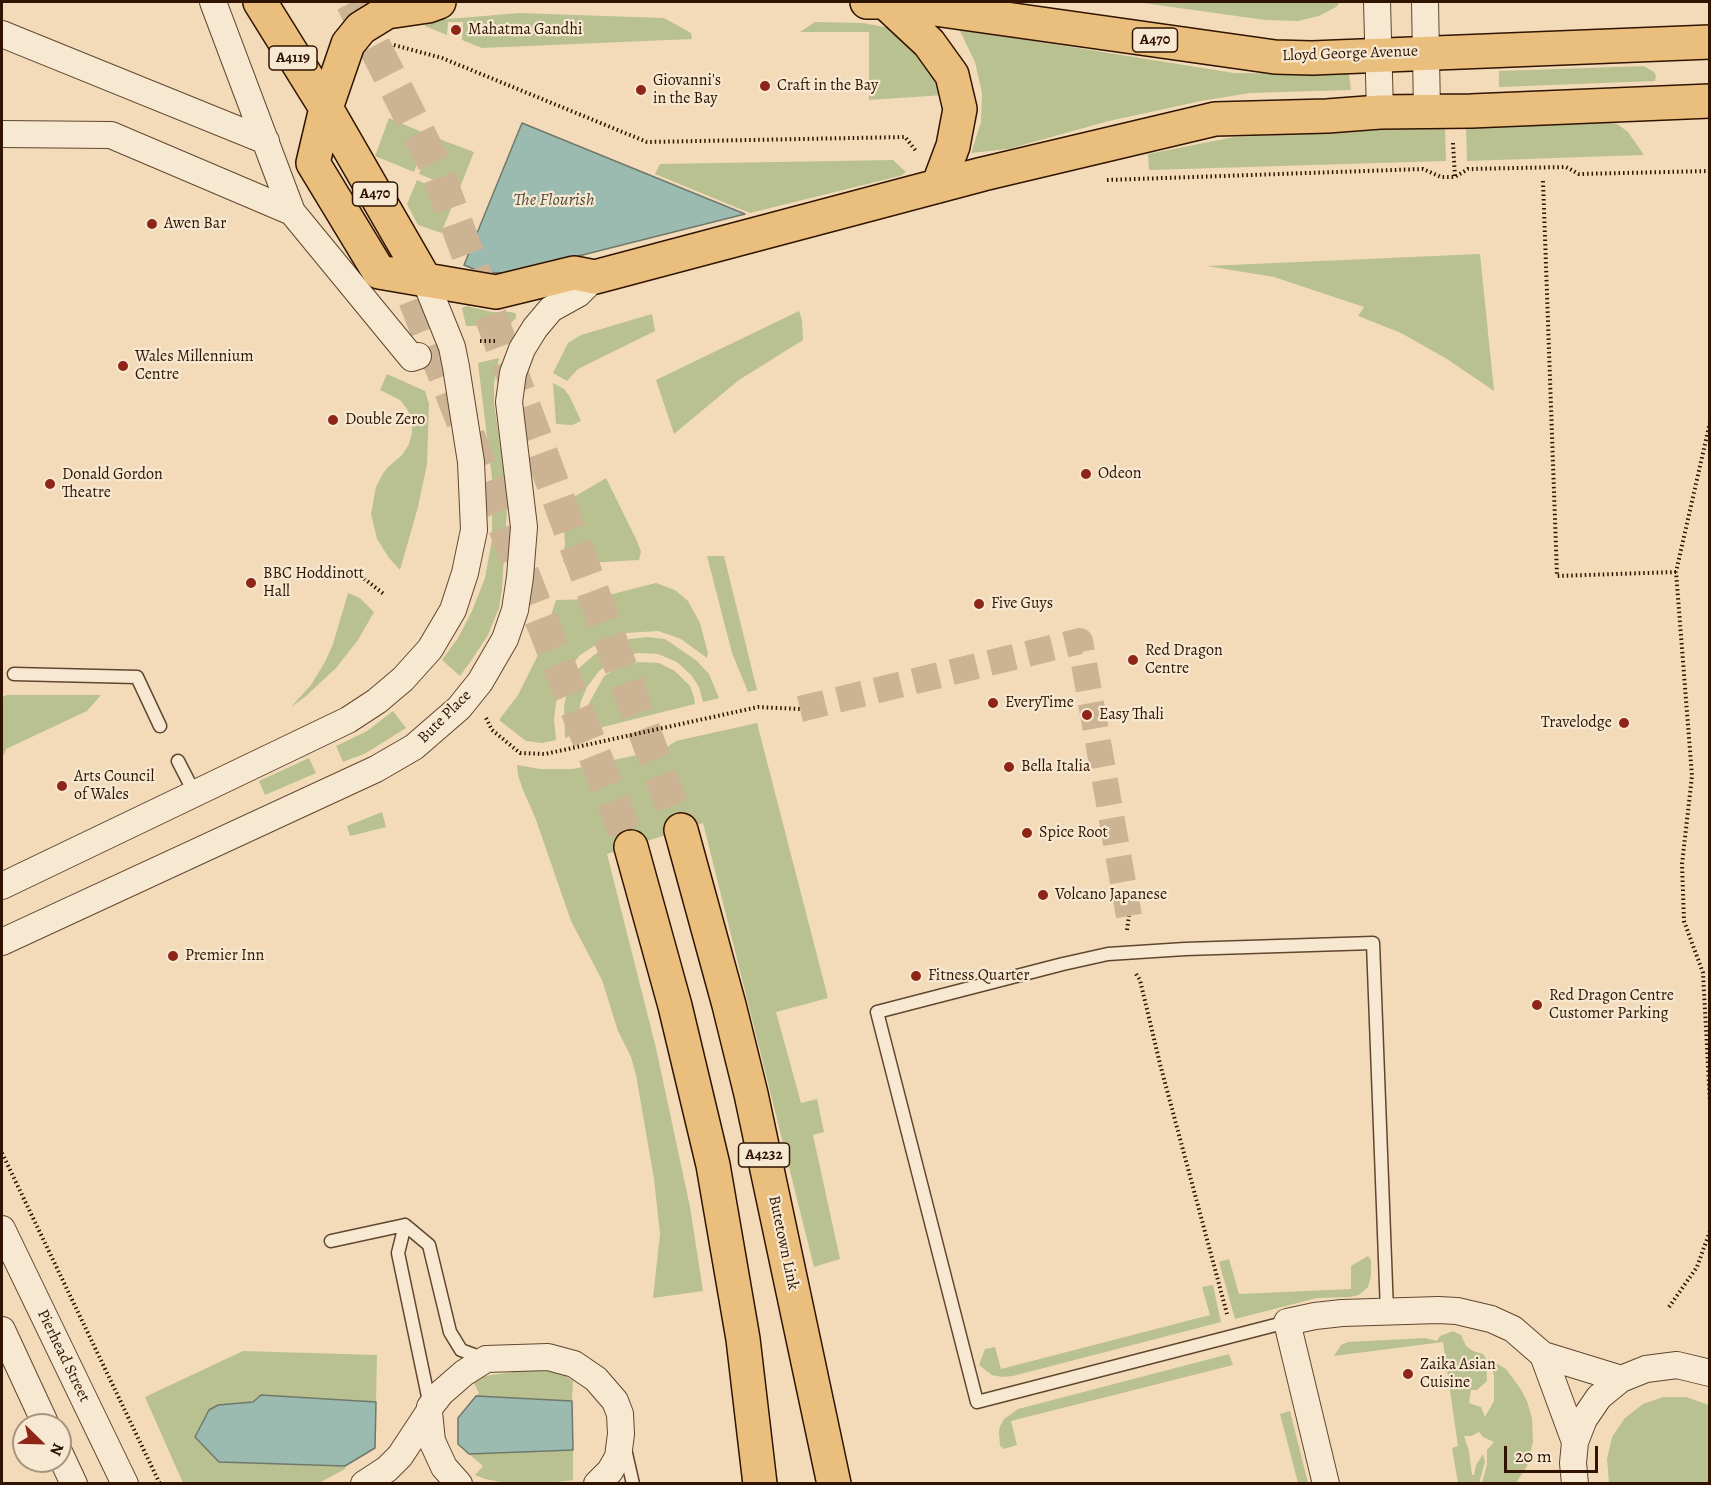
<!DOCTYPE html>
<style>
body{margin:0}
#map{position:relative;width:1711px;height:1485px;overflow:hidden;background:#f3dbb9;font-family:Alegreya,serif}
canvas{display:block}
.frame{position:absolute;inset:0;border:3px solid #301401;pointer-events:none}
.north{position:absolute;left:12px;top:1413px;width:60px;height:60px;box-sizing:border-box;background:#f7e8d2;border:2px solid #a7937e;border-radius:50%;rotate:113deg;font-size:16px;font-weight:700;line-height:24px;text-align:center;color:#301401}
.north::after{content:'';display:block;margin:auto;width:21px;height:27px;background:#8f2418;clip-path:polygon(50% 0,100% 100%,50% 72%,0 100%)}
.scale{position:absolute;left:1504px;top:1446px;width:94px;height:27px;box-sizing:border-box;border:3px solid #301401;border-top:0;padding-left:8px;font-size:18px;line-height:21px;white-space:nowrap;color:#301401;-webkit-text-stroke:4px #f7e8d2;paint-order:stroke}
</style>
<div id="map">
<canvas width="1711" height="1485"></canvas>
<div class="frame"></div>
<div class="north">N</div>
<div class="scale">20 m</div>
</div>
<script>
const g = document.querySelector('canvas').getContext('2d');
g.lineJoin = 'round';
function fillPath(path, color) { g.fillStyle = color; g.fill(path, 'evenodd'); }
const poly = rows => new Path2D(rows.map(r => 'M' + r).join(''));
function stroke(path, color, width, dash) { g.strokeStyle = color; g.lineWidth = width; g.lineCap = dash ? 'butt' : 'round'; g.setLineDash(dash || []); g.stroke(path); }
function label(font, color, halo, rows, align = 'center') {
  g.font = font + ' Alegreya,serif'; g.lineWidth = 4.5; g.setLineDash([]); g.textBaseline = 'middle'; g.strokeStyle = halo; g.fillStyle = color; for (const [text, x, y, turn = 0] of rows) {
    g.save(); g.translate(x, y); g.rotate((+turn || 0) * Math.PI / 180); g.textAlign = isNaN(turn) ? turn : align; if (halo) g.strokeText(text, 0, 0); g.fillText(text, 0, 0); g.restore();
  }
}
fillPath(poly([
 [1136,2,1340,2,1336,7,1319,16,1298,21,1265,20],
 [519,13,664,18,691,33,692,39,482,48,462,40,463,22,448,22,447,35,425,26,425,21],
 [815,22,863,23,890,28,930,57,944,95,869,100,869,32,800,32],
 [959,29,1234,73,1349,74,1351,90,1250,93,1201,101,1109,121,1008,149,971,153,981,122,982,93,975,62],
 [1644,66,1654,72,1656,76,1655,81,1499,87,1499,71],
 [389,118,429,135,414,172,375,156],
 [1600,121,1617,124,1628,132,1644,155,1467,161,1466,127],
 [1445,127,1446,161,1149,170,1148,154,1234,137],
 [434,137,474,152,459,190,419,174],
 [893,160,906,172,900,176,750,213,655,174,660,164],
 [417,180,456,197,441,233,418,225,407,204],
 [1480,254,1494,391,1447,359,1401,333,1358,316,1364,307,1274,277,1207,266],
 [467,306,492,312,512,312,516,314,516,318,509,325,466,326,462,308],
 [799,311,802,320,803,340,739,380,674,434,656,380],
 [652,314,655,331,578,369,567,381,553,373,568,343,581,335],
 [499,358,494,384,494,403,505,478,507,508,502,589,499,608,488,635,473,658,460,676,442,660,458,638,472,611,485,578,492,539,492,478,478,363],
 [387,374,425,391,429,404,427,464,418,507,400,570,389,558,377,539,371,514,376,487,382,475,387,468,402,455,409,444,412,433,412,420,407,409,400,400,380,390],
 [553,383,564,389,570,397,581,421,572,425,556,424],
 [606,478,636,539,641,551,639,560,586,563,563,562,565,544,562,504],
 [707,556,724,556,757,690,748,692,732,653],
 [656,583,675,590,688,601,700,623,708,653,707,658,681,639,658,631,626,633,605,639,580,655,565,674,557,697,554,719,556,740,542,743,526,741,499,720,518,695,538,655,556,600,593,599],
 [348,593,360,598,374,612,358,640,336,668,305,697,291,707,311,685,325,662,333,644],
 [647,637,665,639,696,660,709,674,719,698,703,702,699,687,691,675,677,662,658,654,637,653,613,661,599,671,587,687,581,701,578,718,579,733,565,738,564,706,568,689,579,668,594,655,609,645,630,639],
 [639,662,659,663,675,671,690,686,694,697,695,704,587,731,588,705,604,676,620,666],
 [7,695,101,695,87,711,6,749,2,759,2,697],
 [393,711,406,728,366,753,343,762,336,746,367,731],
 [757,723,828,998,776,1012,801,1103,817,1099,824,1132,813,1135,840,1259,814,1267,703,823,607,854,656,1048,690,1207,703,1291,653,1298,660,1234,654,1179,636,1075,631,1057,618,1031,602,980,571,921,535,817,523,790,518,775,517,765,540,769,573,769,664,749,676,741],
 [309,758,316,773,265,795,259,781],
 [382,812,386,827,350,836,347,826],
 [1368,1256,1371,1260,1371,1276,1368,1287,1359,1295,1350,1297,1317,1298,1235,1319,1219,1262,1229,1259,1239,1294,1351,1289,1351,1266],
 [1213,1285,1221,1322,1013,1376,1002,1377,992,1375,979,1365,985,1349,995,1347,1001,1369,1210,1315,1202,1287],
 [1453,1331,1461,1335,1466,1346,1473,1351,1483,1354,1486,1359,1487,1381,1477,1390,1471,1390,1469,1403,1481,1407,1485,1417,1494,1401,1494,1376,1488,1358,1506,1369,1520,1388,1527,1401,1532,1418,1533,1442,1527,1466,1516,1483,1482,1483,1487,1464,1487,1450,1494,1442,1483,1437,1479,1432,1471,1436,1464,1436,1469,1451,1472,1475,1474,1475,1476,1465,1483,1454,1485,1462,1480,1480,1479,1483,1458,1483,1452,1448,1458,1446,1443,1342,1334,1356,1341,1345,1348,1342,1425,1338,1437,1341,1440,1336],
 [243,1351,377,1355,376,1402,261,1395,253,1402,218,1405,219,1462,345,1466,345,1469,319,1483,183,1483,145,1397],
 [1229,1354,1233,1365,1011,1421,1017,1445,1004,1449,1000,1446,999,1432,1000,1426,1004,1419,1018,1409],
 [528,1370,547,1371,563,1374,573,1381,572,1401,476,1396,479,1393,474,1383,484,1376],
 [1663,1397,1686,1397,1709,1405,1709,1483,1609,1483,1607,1459,1612,1437,1625,1418,1643,1404],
 [1290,1411,1308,1483,1298,1483,1280,1414],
 [573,1450,573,1480,550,1483,501,1482,485,1479,475,1475,483,1466,469,1454]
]), '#b9c191');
const water = poly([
 [522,123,745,214,519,271,502,273,481,272,464,265,522,123],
 [261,1395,376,1402,375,1448,345,1466,219,1462,195,1437,209,1410,218,1405,253,1402,261,1395],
 [476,1396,572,1401,573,1450,469,1454,458,1444,458,1418,476,1396]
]);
fillPath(water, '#9bbbb0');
stroke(water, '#70786a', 1.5);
stroke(poly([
 [800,709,1080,641,1129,916]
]), '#ccb394', 26, [26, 13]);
stroke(poly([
 [352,2,434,163,681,830],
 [394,255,408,283,631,847]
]), '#ccb394', 33, [33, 16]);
const lane = poly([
 [14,674,137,677,160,726],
 [178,761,195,794],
 [405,1225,398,1253,430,1406],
 [405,1225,429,1245,450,1332,461,1350,485,1359],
 [331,1241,405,1225],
 [1287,1322,977,1402,877,1012,1063,964,1108,954,1185,949,1373,943,1387,1312],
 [625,1449,633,1484]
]);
const street = poly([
 [213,2,292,212,412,358,418,356],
 [1377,2,1380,112],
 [1425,2,1427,111],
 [2,34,266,141],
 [2,134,111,135,292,212],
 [2,886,348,720,377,701,403,679,430,649,453,610,465,573,474,530,471,462,456,367,452,347,425,280],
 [2,942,376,769,414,747,459,708,480,682,505,639,515,610,520,577,524,527,509,402,513,373,522,349,535,328,551,309,578,294,595,277],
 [2,1229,125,1484],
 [2,1330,46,1425],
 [1543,1355,1621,1379],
 [60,1454,74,1484],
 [364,1484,387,1469,400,1456,429,1412],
 [459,1484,444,1467,432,1441,429,1412,430,1407,441,1393,464,1373,486,1359,548,1357,574,1364,596,1379,615,1401,620,1414,621,1434,618,1457,610,1471,597,1484],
 [1326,1484,1287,1322,1315,1316,1342,1313,1438,1310,1457,1311,1491,1319,1513,1329,1543,1355,1575,1442],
 [1575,1484,1573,1463,1575,1442,1584,1419,1599,1397,1621,1379,1646,1369,1677,1365,1710,1373]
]);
const primary = poly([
 [260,2,326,108,425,280],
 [439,2,428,6,387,12,361,28,348,44,326,108,313,163,379,272,496,292,574,273,595,277,983,174,1215,119,1327,116,1380,112,1471,111,1710,101],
 [867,2,885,2,1275,57,1312,58,1710,42],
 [885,2,929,43,952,75,960,109,953,146,938,186],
 [681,830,729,1005,751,1094,834,1484],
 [631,847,675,1006,713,1165,743,1339,760,1484]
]);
stroke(lane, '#61462f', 15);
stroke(street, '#61462f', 28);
stroke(primary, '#301401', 36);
stroke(poly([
 [394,45,442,58,647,142,905,137,916,151],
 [1453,143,1455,177],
 [1107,180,1423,169,1441,177,1455,177,1468,169,1566,167,1579,174,1710,171],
 [1543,181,1557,576,1676,572],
 [480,341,496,341],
 [1710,422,1676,572,1692,776,1682,864,1684,921,1703,973,1710,1103],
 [357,573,385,595],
 [486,718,492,730,520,753,545,754,758,707,800,709],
 [1127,930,1129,916],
 [1136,974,1140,980,1160,1064,1227,1314],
 [2,1153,160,1484],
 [1669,1307,1697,1267,1710,1231]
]), '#301401', 4, [1.5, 3]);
stroke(lane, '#f7e8d2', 12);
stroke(street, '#f7e8d2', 26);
stroke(primary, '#eabe7c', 33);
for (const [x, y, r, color] of [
 [456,30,6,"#8f2418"],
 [765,86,6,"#8f2418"],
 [641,90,6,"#8f2418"],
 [152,224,6,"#8f2418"],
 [123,366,6,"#8f2418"],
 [333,420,6,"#8f2418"],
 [1086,474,6,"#8f2418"],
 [50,484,6,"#8f2418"],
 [251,583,6,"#8f2418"],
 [979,604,6,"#8f2418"],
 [1133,660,6,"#8f2418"],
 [993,703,6,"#8f2418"],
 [1087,715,6,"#8f2418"],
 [1624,723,6,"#8f2418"],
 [1009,767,6,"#8f2418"],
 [62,786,6,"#8f2418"],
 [1027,833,6,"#8f2418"],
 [1043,895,6,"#8f2418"],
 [173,956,6,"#8f2418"],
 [916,976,6,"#8f2418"],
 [1537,1005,6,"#8f2418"],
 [1408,1374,6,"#8f2418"]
]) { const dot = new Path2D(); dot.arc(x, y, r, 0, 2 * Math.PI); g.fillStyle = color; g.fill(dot); stroke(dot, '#f7e8d2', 2); }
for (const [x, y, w] of [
 [1155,40,45],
 [293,58,48],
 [375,194,45],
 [764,1155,51]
]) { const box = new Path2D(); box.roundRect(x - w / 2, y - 12, w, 24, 4.5); g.fillStyle = '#f7e8d2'; g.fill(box); stroke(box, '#301401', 1.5); }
label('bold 15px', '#301401', null, [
 ["A470",1155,40],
 ["A4119",293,58],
 ["A470",375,194],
 ["A4232",764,1155]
]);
label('16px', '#301401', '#f7e8d2', [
 ["Mahatma Gandhi",468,30],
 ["Giovanni's",653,81],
 ["in the Bay",653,99],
 ["Craft in the Bay",777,86],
 ["Awen Bar",164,224],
 ["Wales Millennium",135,357],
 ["Centre",135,375],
 ["Double Zero",345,420],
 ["Odeon",1098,474],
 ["Donald Gordon",62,475],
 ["Theatre",62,493],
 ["BBC Hoddinott",263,574],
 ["Hall",263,592],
 ["Five Guys",991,604],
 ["Red Dragon",1145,651],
 ["Centre",1145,669],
 ["EveryTime",1005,703],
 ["Easy Thali",1099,715],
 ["Travelodge",1612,723,"right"],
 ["Bella Italia",1021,767],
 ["Arts Council",74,777],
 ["of Wales",74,795],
 ["Spice Root",1039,833],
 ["Volcano Japanese",1055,895],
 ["Premier Inn",185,956],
 ["Fitness Quarter",928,976],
 ["Red Dragon Centre",1549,996],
 ["Customer Parking",1549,1014],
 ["Zaika Asian",1420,1365],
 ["Cuisine",1420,1383]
], 'left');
label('16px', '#301401', '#f7e8d2', [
 ["Lloyd George Avenue",1350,54,-2],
 ["Bute Place",445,717,-45],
 ["Butetown Link",783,1243,78],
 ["Pierhead Street",63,1356,64]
]);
label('italic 18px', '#554e3e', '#f7e8d2', [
 ["The Flourish",554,201]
]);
</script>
